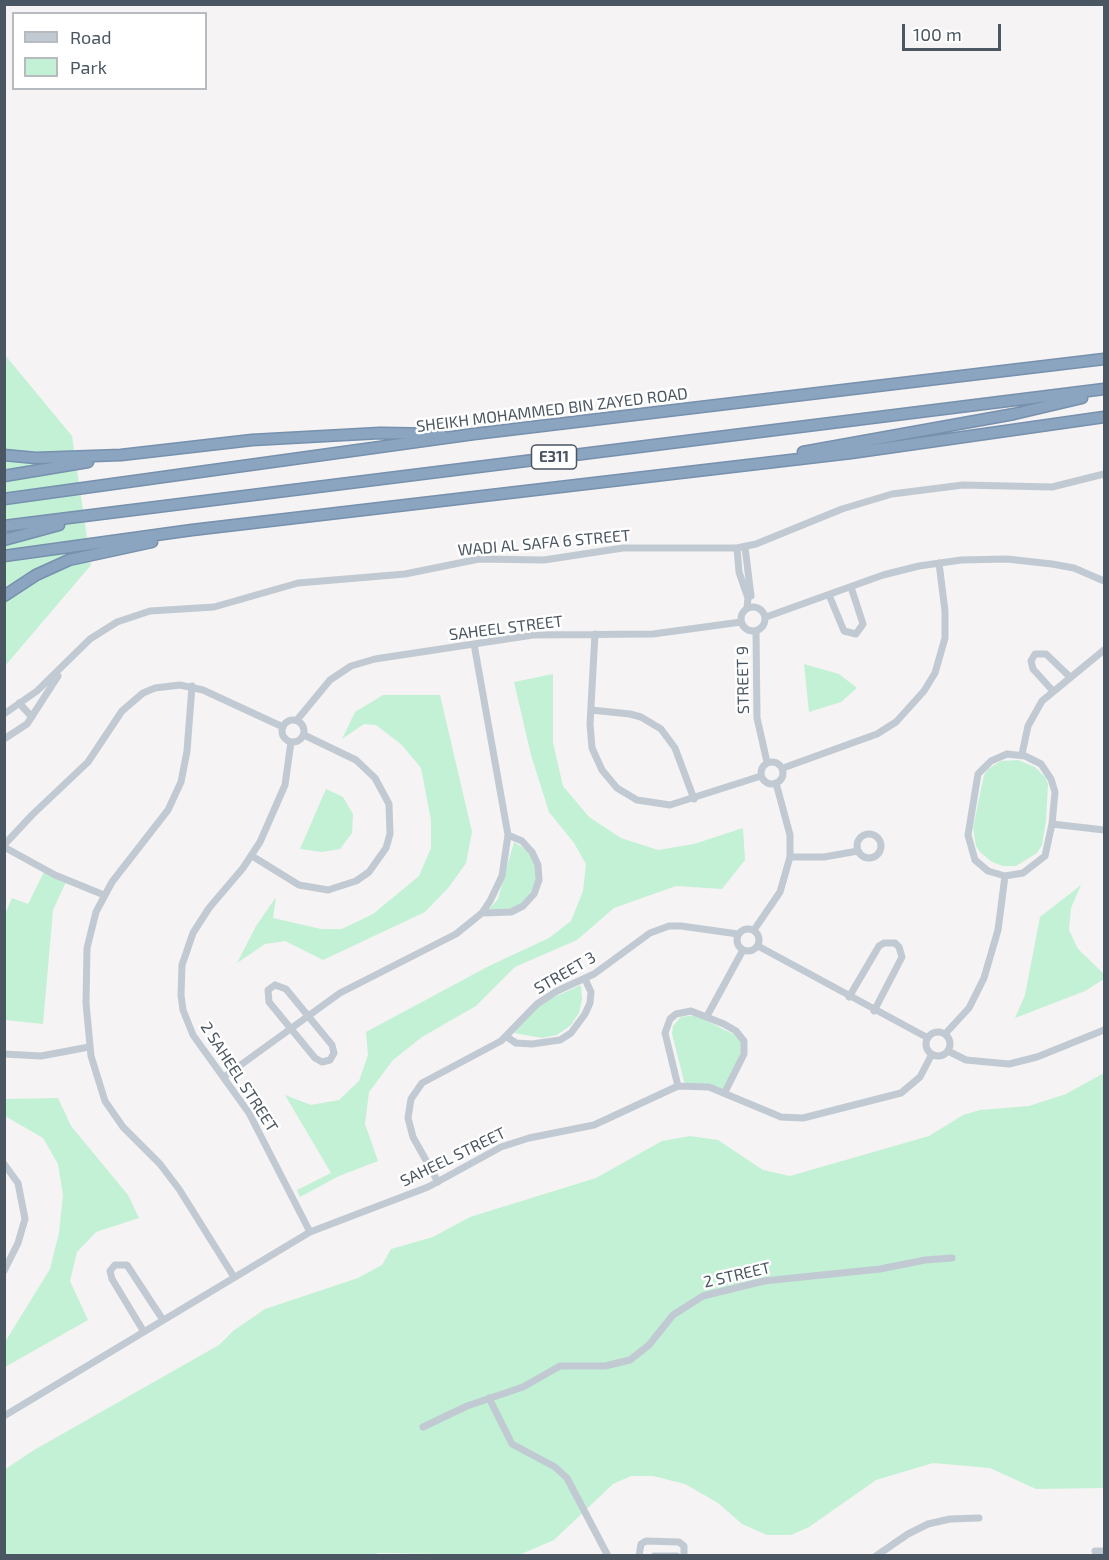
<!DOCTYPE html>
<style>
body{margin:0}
#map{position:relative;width:1109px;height:1560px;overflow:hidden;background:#f5f3f3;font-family:"Exo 2",sans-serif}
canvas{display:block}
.frame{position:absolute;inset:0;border:6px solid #4a5661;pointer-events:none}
.legend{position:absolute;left:12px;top:12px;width:195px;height:78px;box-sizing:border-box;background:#fff;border:2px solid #b7bbc0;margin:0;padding:8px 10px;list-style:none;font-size:18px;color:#4a5661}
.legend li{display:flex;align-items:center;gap:12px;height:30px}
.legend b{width:30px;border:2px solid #b7bbc0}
.scale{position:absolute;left:902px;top:24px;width:99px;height:27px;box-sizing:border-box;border:3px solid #4a5661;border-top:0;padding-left:8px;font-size:18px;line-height:21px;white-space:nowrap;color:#4a5661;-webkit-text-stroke:4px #fff;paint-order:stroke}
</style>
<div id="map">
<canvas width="1109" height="1560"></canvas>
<div class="frame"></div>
<ul class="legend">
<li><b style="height:8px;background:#c1cad2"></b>Road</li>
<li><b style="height:16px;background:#c3f1d5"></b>Park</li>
</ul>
<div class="scale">100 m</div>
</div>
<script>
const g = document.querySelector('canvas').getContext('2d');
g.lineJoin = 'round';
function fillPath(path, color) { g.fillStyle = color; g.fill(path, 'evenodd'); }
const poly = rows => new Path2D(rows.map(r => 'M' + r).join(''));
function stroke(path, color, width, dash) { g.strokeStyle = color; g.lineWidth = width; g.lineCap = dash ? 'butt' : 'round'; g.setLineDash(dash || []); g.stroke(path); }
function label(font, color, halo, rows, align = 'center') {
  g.font = font + ' "Exo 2",sans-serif'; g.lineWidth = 5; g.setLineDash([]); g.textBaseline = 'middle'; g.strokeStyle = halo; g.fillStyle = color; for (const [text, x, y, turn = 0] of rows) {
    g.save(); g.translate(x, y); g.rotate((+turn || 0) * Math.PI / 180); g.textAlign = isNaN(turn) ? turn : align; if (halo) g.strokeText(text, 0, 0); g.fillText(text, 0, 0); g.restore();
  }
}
fillPath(poly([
 [5,355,72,436,91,565,5,666],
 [804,664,839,674,857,688,841,702,809,712],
 [553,674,553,743,563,786,589,817,621,838,658,850,694,844,743,828,745,860,722,889,676,886,614,908,577,940,515,967,476,1006,422,1037,393,1060,369,1092,365,1124,378,1161,339,1176,300,1197,297,1190,331,1173,285,1095,311,1105,339,1100,359,1081,368,1055,366,1032,489,966,549,938,571,921,583,891,586,864,574,843,549,812,531,755,514,682],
 [383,695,440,695,472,832,466,863,449,887,425,912,323,960,285,941,265,944,237,963,256,926,276,897,273,918,321,929,342,929,373,914,419,876,431,848,431,820,421,768,402,745,376,725,364,724,342,739,355,712],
 [1018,760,1035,767,1045,777,1048,784,1046,821,1042,845,1037,853,1016,866,1003,866,992,862,980,852,976,846,973,828,984,775,988,769,1001,761],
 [326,789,343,797,353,814,352,833,340,849,322,852,300,849],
 [514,842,527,850,535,864,536,881,529,895,517,907,501,911,489,909,498,899],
 [44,872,66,882,53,910,43,1024,5,1020,5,914,12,898,28,904],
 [1081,885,1071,908,1069,930,1078,949,1104,974,1104,979,1085,991,1015,1018,1025,995,1040,917],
 [581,985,582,1000,579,1013,571,1025,557,1035,542,1038,514,1033,541,1003],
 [695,1015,737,1036,741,1043,741,1051,727,1090,685,1085,672,1034,673,1026,681,1017],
 [1104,1073,1104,1488,1036,1489,990,1468,933,1463,876,1480,809,1527,791,1535,767,1535,742,1524,718,1503,685,1484,653,1476,631,1476,613,1484,554,1540,519,1555,379,1553,365,1556,5,1556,4,1470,34,1450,219,1345,233,1331,265,1309,358,1278,382,1265,391,1249,433,1237,470,1217,596,1178,662,1141,690,1136,718,1140,763,1170,790,1176,929,1136,963,1115,980,1110,1029,1106,1066,1094],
 [58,1098,71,1126,128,1195,139,1218,96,1232,77,1252,70,1281,88,1320,5,1367,5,1342,50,1269,59,1233,63,1195,58,1164,43,1138,5,1116,5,1099]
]), '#c3f1d5');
const highway = poly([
 [803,452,1014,414,1082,398],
 [4,455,36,458,121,455,252,440,380,433,441,434],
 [4,476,88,462],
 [4,499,474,434,1104,359],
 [4,526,1104,389],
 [4,540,59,525],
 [4,556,192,530,851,453,1104,417],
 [4,596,36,575,69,560,152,542]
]);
stroke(highway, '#7690ad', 13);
stroke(poly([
 [745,547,751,596],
 [737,548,739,572,748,598,747,608],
 [829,595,844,631,856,634,863,624,851,587],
 '741 619a12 12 0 1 1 24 0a12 12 0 1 1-24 0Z',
 [766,617,883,575,919,566,961,560,1007,559,1052,564,1074,568,1104,581],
 [756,631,757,718,767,762],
 [595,634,590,724,592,748,602,770,617,788,637,800,670,805,761,776],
 [192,686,187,751,181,782,168,810,112,882,96,912,87,948,86,1003,91,1056,105,1101,123,1127,160,1164,179,1189,234,1277],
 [1053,691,1033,669,1031,661,1035,654,1046,654,1070,677],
 [19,703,32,717],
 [591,710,630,714,641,717,661,729,675,748,694,799],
 [4,714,37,691,90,639,117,622,150,611,214,607,298,583,405,574,479,559,544,560,623,548,737,548,756,544,842,509,892,494,963,485,1052,487,1104,474],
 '282 731a11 11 0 1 1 22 0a11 11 0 1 1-22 0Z',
 [297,720,330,680,351,666,375,659,533,635,653,634,741,622],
 [4,739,27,724,58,676],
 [291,742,285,785,260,842,243,868,209,908,193,933,182,965,181,995,183,1010,193,1035,249,1113,310,1232],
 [1007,754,1025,756,1041,764,1051,779,1055,792,1052,824,1045,856,1023,873,1005,876,988,871,975,860,968,835,978,774,991,761,1007,754],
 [1022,754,1028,726,1042,701,1104,650],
 '761 773a11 11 0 1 1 22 0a11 11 0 1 1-22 0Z',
 [783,768,877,734,896,722,924,691,935,673,945,638,945,611,939,563],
 [1052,824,1104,830],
 '857 846a12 12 0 1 1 24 0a12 12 0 1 1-24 0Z',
 [4,845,32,815,88,762,122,711,143,693,155,688,180,685,203,690,283,727],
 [4,847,55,875,104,895],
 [252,856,299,885,328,890,356,881,369,872,386,848,390,834,389,804,375,778,356,760,304,735],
 [790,857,824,857,858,851],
 [482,913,511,912,523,906,534,894,539,880,538,865,532,852,522,841,508,835],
 '737 940a11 11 0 1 1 22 0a11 11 0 1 1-22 0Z',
 [754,930,780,892,790,857,790,835,776,783],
 [758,946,928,1038],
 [275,985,286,989,332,1045,334,1053,330,1060,322,1062,315,1058,269,1002,268,990,275,985],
 [849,997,879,946,884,943,895,943,899,947,902,957,874,1011],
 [707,1016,743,950],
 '926 1044a12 12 0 1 1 24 0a12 12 0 1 1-24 0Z',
 [945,1034,969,1008,984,978,998,930,1005,876],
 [507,1037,516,1043,532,1044,560,1040,571,1033,585,1014,590,1003,591,992,585,979],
 [948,1051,966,1060,1009,1064,1037,1057,1104,1030],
 [4,1054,41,1056,89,1047],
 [224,1077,340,993,456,934,482,913,490,901,502,876,508,835,474,644],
 [678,1086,665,1033,670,1019,676,1014,691,1011,724,1024,736,1031,744,1041,744,1054,725,1092],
 [4,1164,18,1183,25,1219,18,1243,4,1271],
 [438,1182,413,1137,408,1118,411,1099,422,1083,501,1041,537,1004,557,991,594,974,650,933,669,926,681,926,738,934],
 [144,1332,112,1279,110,1271,115,1265,127,1265,163,1320],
 [489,1398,512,1444,555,1467,567,1478,608,1556],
 [4,1416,310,1232,428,1187,501,1147,529,1138,594,1125,678,1086,709,1087,781,1117,803,1118,901,1093,920,1077,932,1054],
 [423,1427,467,1406,523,1387,560,1366,605,1366,630,1360,649,1345,673,1315,703,1296,764,1281,880,1269,925,1260,952,1258],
 [1095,1551,1104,1551],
 [639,1556,641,1544,646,1541,679,1542,684,1546,684,1556],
 [654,1556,677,1556],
 [876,1556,908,1534,928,1524,950,1519,979,1518]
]), '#c1cad2', 7);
stroke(highway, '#8ba5c1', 10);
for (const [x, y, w] of [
 [554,457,45]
]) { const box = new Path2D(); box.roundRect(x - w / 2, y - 12, w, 24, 4.5); g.fillStyle = '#fff'; g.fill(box); stroke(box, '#4a5661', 1.5); }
label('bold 15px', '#4a5661', null, [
 ["E311",554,457]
]);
label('16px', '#4a5661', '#fff', [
 ["SHEIKH MOHAMMED BIN ZAYED ROAD",552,410,-7],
 ["WADI AL SAFA 6 STREET",544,543,-5],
 ["SAHEEL STREET",506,628,-7],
 ["STREET 9",743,680,-91],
 ["STREET 3",565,973,-30],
 ["2 SAHEEL STREET",239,1077,57],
 ["SAHEEL STREET",453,1157,-26],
 ["2 STREET",737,1275,-13]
]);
</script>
